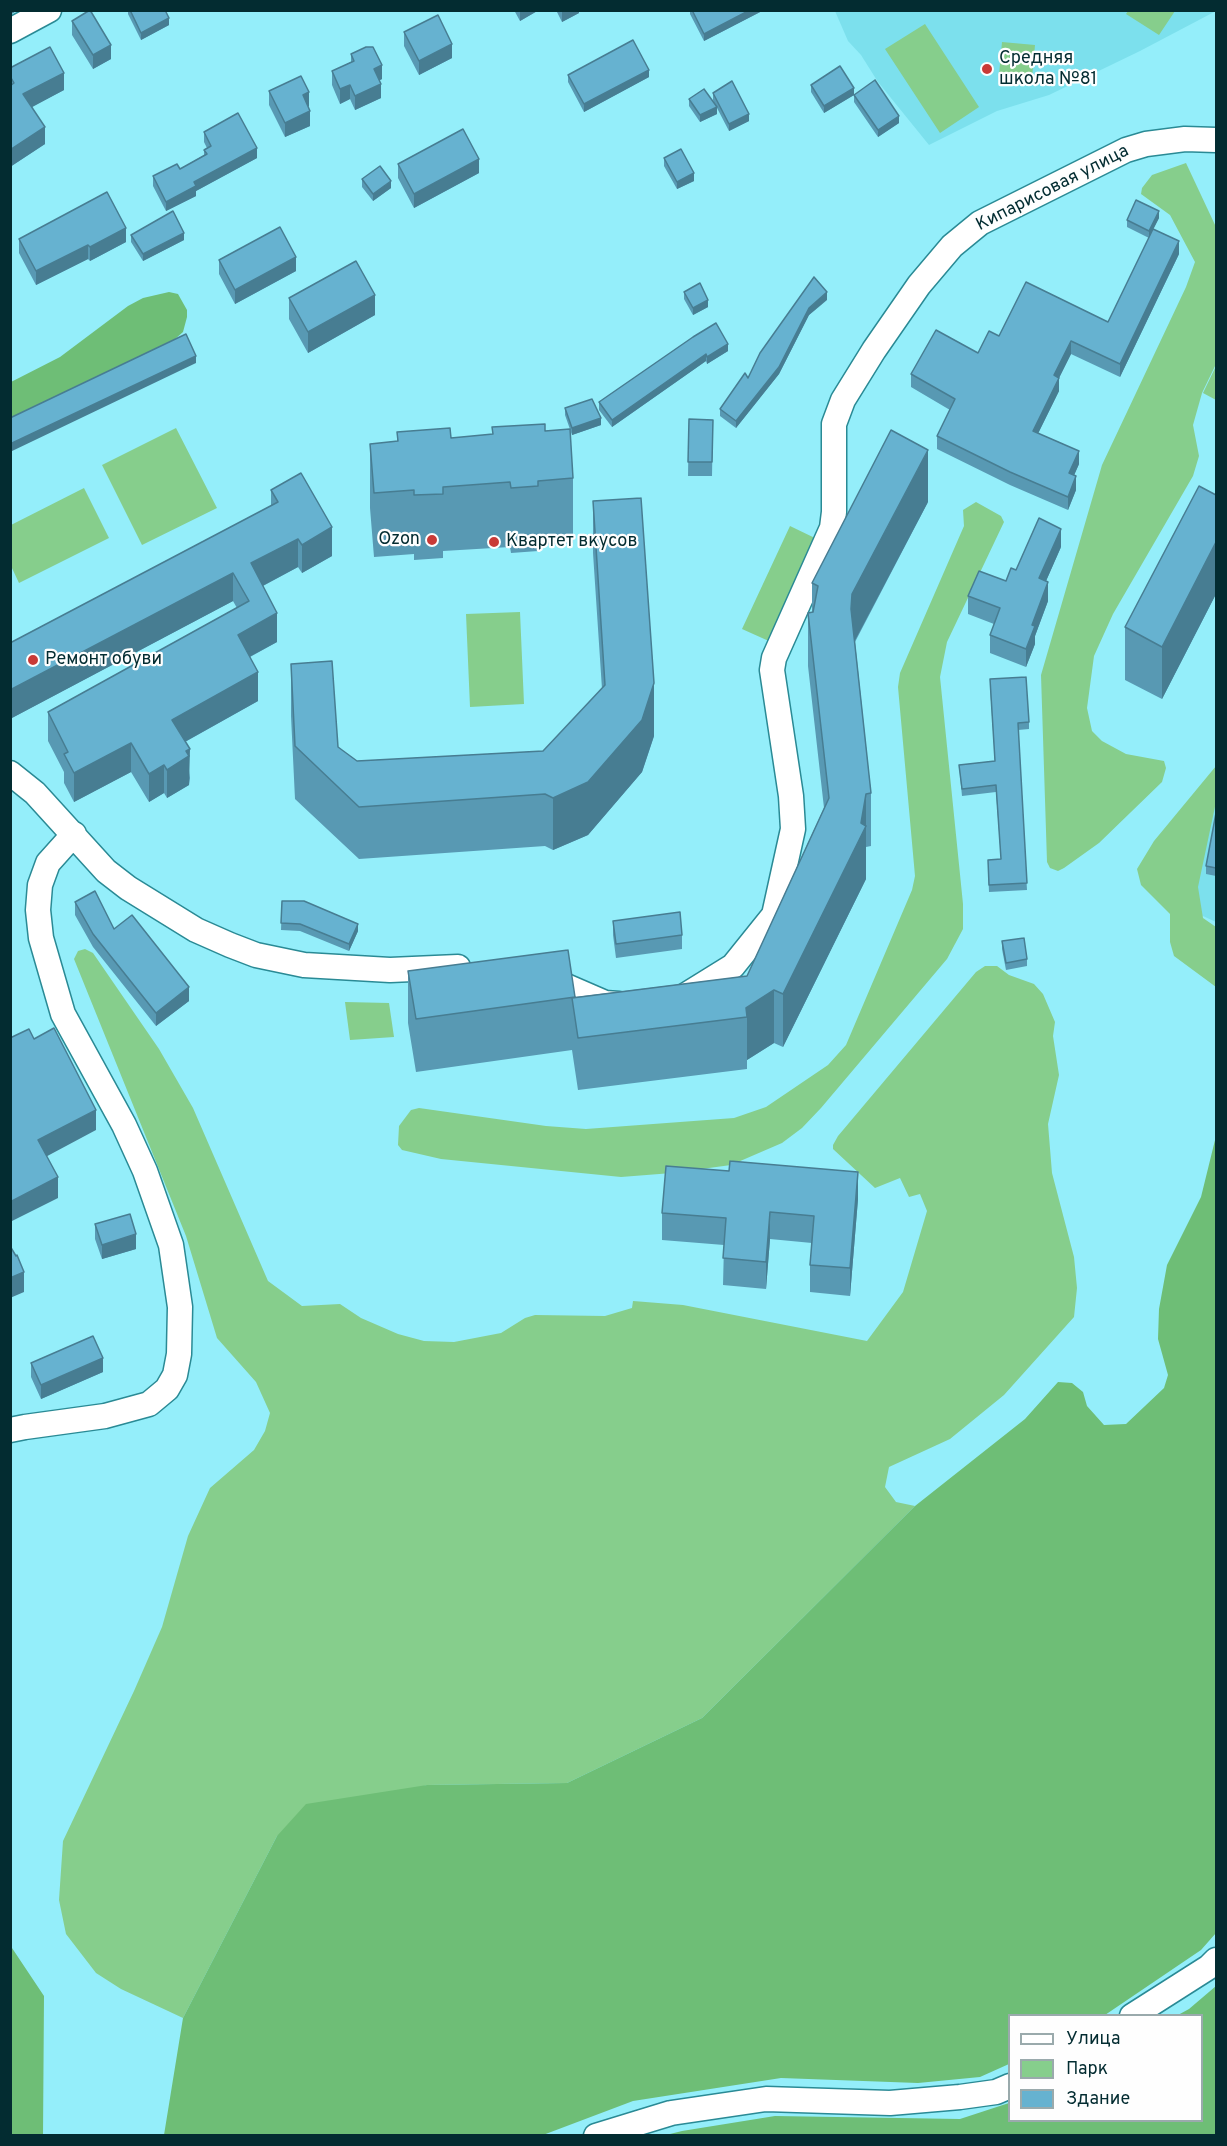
<!DOCTYPE html>
<meta charset="utf-8">
<style>
body{margin:0}
#map{position:relative;width:1227px;height:2146px;overflow:hidden;background:#94eefa;font-family:Overpass,sans-serif}
canvas{display:block}
.frame{position:absolute;inset:0;border:12px solid #032c31;pointer-events:none}
.legend{position:absolute;left:1008px;top:2014px;width:195px;height:108px;box-sizing:border-box;background:#fefefe;border:2px solid #9aaaac;margin:0;padding:8px 10px;list-style:none;font-size:18px;color:#032c31}
.legend li{display:flex;align-items:center;gap:12px;height:30px}
.legend b{width:30px;border:2px solid #9aaaac}
</style>
<div id="map">
<canvas width="1227" height="2146"></canvas>
<div class="frame"></div>
<ul class="legend">
<li><b style="height:8px;background:#fff"></b>Улица</li>
<li><b style="height:16px;background:#86ce8c"></b>Парк</li>
<li><b style="height:16px;background:#66b2d0"></b>Здание</li>
</ul>
</div>
<script>
const g = document.querySelector('canvas').getContext('2d');
g.lineJoin = 'round';
function fillPath(path, color) { g.fillStyle = color; g.fill(path, 'evenodd'); }
const poly = rows => new Path2D(rows.map(r => 'M' + r).join(''));
function stroke(path, color, width, dash) { g.strokeStyle = color; g.lineWidth = width; g.lineCap = dash ? 'butt' : 'round'; g.setLineDash(dash || []); g.stroke(path); }
function label(font, color, halo, rows, align = 'center') {
  g.font = font + ' Overpass,sans-serif'; g.lineWidth = 4.5; g.setLineDash([]); g.textBaseline = 'middle'; g.strokeStyle = halo; g.fillStyle = color; for (const [text, x, y, turn = 0] of rows) {
    g.save(); g.translate(x, y); g.rotate((+turn || 0) * Math.PI / 180); g.textAlign = isNaN(turn) ? turn : align; if (halo) g.strokeText(text, 0, 0); g.fillText(text, 0, 0); g.restore();
  }
}
fillPath(poly([
 [835,11,1216,11,1140,51,1049,95,997,111,929,145,878,82,861,55,848,41],
 [1216,798,1216,922,1192,911]
]), '#7ce0ed');
fillPath(poly([
 [1128,11,1128,10,1175,11,1159,35,1126,14],
 [925,24,979,107,940,133,885,49],
 [1002,42,1035,45,1032,78,999,75],
 [1186,163,1216,227,1216,364,1202,393,1193,425,1199,456,1193,476,1113,614,1094,656,1087,708,1092,731,1102,741,1126,754,1164,761,1166,768,1162,782,1099,843,1064,868,1058,871,1050,868,1047,862,1041,675,1102,465,1186,287,1195,262,1170,215,1141,194,1142,188,1152,175],
 [1216,366,1216,400,1203,393],
 [176,428,217,508,142,545,102,465],
 [84,488,109,538,19,583,11,566,11,525],
 [976,502,1001,516,1004,522,947,642,940,677,963,904,963,929,947,959,821,1108,802,1128,782,1143,731,1165,672,1173,621,1177,441,1159,402,1150,398,1145,399,1126,411,1110,419,1108,546,1126,586,1129,734,1118,766,1107,828,1065,846,1045,912,890,915,876,898,687,900,673,964,526,963,510],
 [790,526,819,540,771,642,742,629],
 [520,612,524,704,470,707,466,614],
 [1216,766,1216,802,1198,887,1203,918,1216,927,1216,987,1174,956,1170,942,1170,914,1141,885,1137,869,1154,841],
 [85,949,93,953,159,1049,193,1108,268,1281,302,1306,340,1304,361,1318,398,1334,424,1341,454,1342,501,1333,525,1318,535,1315,605,1316,632,1308,633,1301,683,1305,867,1341,903,1292,927,1211,920,1194,909,1197,900,1178,875,1188,833,1149,833,1145,838,1136,976,972,985,966,997,966,1009,975,1034,984,1043,994,1055,1022,1053,1036,1059,1075,1048,1124,1052,1173,1074,1257,1077,1288,1074,1317,1004,1395,950,1439,889,1467,885,1487,896,1502,915,1506,702,1718,567,1783,427,1785,277,1836,183,2018,121,1989,96,1973,66,1934,59,1900,63,1841,134,1691,162,1627,188,1536,210,1488,254,1450,265,1431,270,1413,256,1382,217,1338,186,1236,74,959,78,951],
 [345,1002,389,1003,394,1037,350,1040]
]), '#86ce8c');
fillPath(poly([
 [169,292,178,294,187,310,187,317,183,332,174,340,11,420,11,382,60,357,128,306,143,298],
 [1216,1136,1216,1933,1201,1950,1105,2015,1010,2016,1009,2064,980,2077,918,2083,781,2078,633,2101,543,2135,164,2135,183,2018,277,1836,306,1804,427,1785,567,1783,702,1718,915,1506,1025,1419,1058,1382,1072,1383,1083,1392,1087,1406,1104,1425,1126,1424,1164,1388,1168,1375,1158,1339,1159,1309,1167,1265,1201,1197],
 [10,1945,44,1996,43,2135,11,2135],
 [1216,1986,1216,2135,666,2135,682,2131,775,2116,960,2119,1009,2103,1010,2120,1202,2120,1202,2016,1178,2015,1189,2009]
]), '#6ebe76');
const street = poly([
 [10,31,49,10],
 [10,773,35,793,106,871,128,888,196,930,230,945,256,955,304,965,390,970,458,967],
 [545,977,605,1003,619,1004],
 [683,997,733,966,774,915,793,829,791,796,772,670,774,658,832,528,834,512,834,424,843,400,874,350,919,285,952,246,980,223,1126,150,1146,144,1185,139,1216,140],
 [10,1430,25,1427,105,1416,149,1404,167,1389,175,1375,179,1354,180,1307,171,1245,145,1171,124,1125,63,1014,41,938,38,910,40,885,48,863,74,834],
 [1132,2016,1209,1967,1216,1960],
 [596,2136,671,2113,766,2099,890,2103,960,2097,996,2092,1010,2086]
]);
stroke(street, '#2a8a95', 27);
stroke(street, '#fff', 24);
fillPath(poly([
 [128,10,165,10,169,25,141,40,128,14],
 [514,10,539,10,520,21],
 [556,10,579,10,579,13,562,22],
 [690,10,764,10,704,41,690,14],
 [72,21,111,59,93,69,72,35],
 [404,32,452,58,419,75,404,46],
 [351,54,382,79,380,80,381,98,355,110,350,99,340,104,332,85,332,71,351,62],
 [10,68,64,90,31,107,45,144,10,167],
 [568,75,649,77,584,112,568,82],
 [811,85,854,95,824,113,811,92],
 [269,91,309,106,308,107,310,126,285,137,269,105],
 [713,93,749,121,729,131,717,108,717,114,700,122,689,106,689,99,715,106,713,100],
 [854,95,899,123,878,137,854,102],
 [204,132,257,158,196,191,196,196,166,211,153,186,153,176,180,169,204,155,204,150,207,148,204,142],
 [664,158,694,181,677,189,664,166],
 [398,164,479,173,414,208,398,178],
 [362,179,391,188,373,201,362,187],
 [1159,218,1153,229,1179,254,1120,377,1071,354,1059,378,1059,391,1038,433,1079,464,1074,475,1076,490,1068,510,1010,485,937,449,937,436,950,410,911,387,911,374,978,353,999,336,1108,322,1149,238,1127,227,1127,220],
 [131,235,184,240,143,261,131,242],
 [19,239,126,242,90,261,88,259,36,285,19,253],
 [219,260,296,271,235,304,219,274],
 [684,292,708,307,693,315,684,299],
 [289,298,375,315,308,353,289,319],
 [827,300,809,315,779,374,736,428,720,416,720,409,748,378,760,353],
 [693,337,728,351,707,364,706,361,612,427,599,410,599,402],
 [565,408,601,425,572,435,565,415],
 [689,419,713,420,712,476,688,476],
 [545,431,573,478,573,543,538,545,538,551,511,553,510,547,443,551,443,558,414,560,414,554,374,557,370,508,370,444,397,442,397,432,451,438],
 [271,490,332,556,302,573,298,567,263,586,277,642,250,657,258,701,185,742,190,778,189,785,167,798,164,793,149,802,131,772,74,802,64,783,64,772,48,741,48,712,237,608,233,601,10,719,271,506],
 [1216,495,1216,594,1162,699,1125,680,1125,627],
 [593,501,654,736,642,772,588,835,553,850,545,846,359,859,295,799,291,716,291,664,338,747,357,761,543,751,602,689,593,553],
 [928,502,855,642,871,793,871,846,866,847,866,879,783,1047,774,1043,747,1060,747,1069,578,1090,572,1050,416,1072,408,1023,408,971,575,997,747,976,824,808,808,666,808,613,812,612,812,583],
 [1061,547,1046,581,1048,601,1035,636,1035,644,1026,667,990,653,990,635,994,624,968,614,968,596,1006,581],
 [990,687,1029,722,1029,729,1018,730,1027,890,989,892,988,867,1001,859,996,792,962,796,959,765,995,761],
 [1216,813,1216,876,1206,874,1206,866],
 [282,901,358,931,349,951,300,931,281,930],
 [75,902,114,929,189,1001,156,1026,93,947,75,915],
 [613,921,682,935,682,949,616,958,613,935],
 [1002,941,1027,959,1027,966,1006,970,1002,949],
 [858,1199,850,1296,810,1292,810,1265,812,1243,770,1239,766,1289,723,1285,724,1245,662,1240,662,1213],
 [95,1224,136,1249,102,1259,95,1239],
 [31,1363,103,1372,41,1399,31,1377]
]), '#5899b3');
fillPath(poly([
 [10,10,18,10,10,15],
 [520,10,539,10,520,21],
 [562,10,579,10,579,13,562,22],
 [750,10,764,10,704,41,704,34],
 [169,18,169,25,141,40,141,33],
 [452,44,452,58,419,75,419,61],
 [111,45,111,59,93,69,93,55],
 [382,65,382,79,374,83,374,69],
 [649,70,649,77,584,112,584,104],
 [64,73,64,90,23,112,23,94],
 [381,84,381,98,355,110,355,96],
 [350,85,350,99,340,104,340,89],
 [854,88,854,95,824,113,824,106],
 [309,92,309,106,303,109,303,95],
 [717,107,717,114,700,122,700,115],
 [310,111,310,126,285,137,285,123],
 [749,114,749,121,729,131,729,124],
 [899,116,899,123,878,137,878,130],
 [45,127,45,144,10,167,10,150],
 [257,148,257,158,196,191,196,196,166,211,166,202,194,182],
 [479,159,479,173,414,208,414,194],
 [694,173,694,181,677,189,677,182],
 [391,181,391,188,373,201,373,194],
 [1159,211,1159,218,1149,238,1149,231],
 [126,228,126,242,90,261,90,247],
 [184,233,184,240,143,261,143,254],
 [1179,241,1179,254,1120,377,1120,364],
 [88,245,88,259,36,285,36,271],
 [296,257,296,271,235,304,235,290],
 [827,292,827,300,809,315,779,374,736,428,736,421,809,308],
 [375,295,375,315,308,353,308,332],
 [708,300,708,307,693,315,693,308],
 [1071,341,1071,354,1054,388,1054,375],
 [728,344,728,351,707,364,707,357],
 [706,354,706,361,612,427,612,420],
 [196,356,196,363,10,452,10,444],
 [1059,378,1059,391,1033,444,1033,431],
 [601,418,601,425,572,435,572,428],
 [928,450,928,502,852,646,851,609,852,594],
 [1079,451,1079,464,1069,487,1069,473],
 [1076,476,1076,490,1068,510,1068,497],
 [332,527,332,556,302,573,302,545],
 [1061,529,1061,547,1039,597,1039,578],
 [298,539,298,567,251,592,251,563],
 [1216,542,1216,594,1162,699,1162,647],
 [233,573,233,601,10,719,10,690],
 [1048,582,1048,601,1035,636,1035,644,1026,667,1026,649,1032,625],
 [277,613,277,642,238,663,238,635],
 [258,672,258,701,172,749,172,720],
 [654,683,654,736,642,772,588,835,553,850,553,798],
 [131,743,131,772,74,802,74,773],
 [190,749,189,785,167,798,167,770,186,751],
 [164,765,164,793,149,802,149,774],
 [866,794,866,879,783,1047,783,994,861,823],
 [358,924,358,931,349,951,349,944],
 [189,987,189,1001,156,1026,156,1013],
 [774,990,774,1043,747,1060,747,1017,746,1008],
 [96,1110,96,1130,38,1161,38,1140],
 [858,1172,858,1199,850,1296,850,1268],
 [58,1177,58,1198,10,1222,10,1202],
 [770,1212,770,1239,766,1289,766,1262],
 [136,1234,136,1249,102,1259,102,1245],
 [24,1272,24,1292,10,1298,10,1278],
 [103,1358,103,1372,41,1399,41,1385]
]), '#477d92');
const building = poly([
 [90,10,111,45,93,55,72,21,90,10],
 [130,10,165,10,169,18,141,33,130,10],
 [692,10,750,10,704,34,692,10],
 [438,15,452,44,419,61,404,32,438,15],
 [633,40,649,70,584,104,568,75,633,40],
 [50,47,64,73,23,94,45,127,10,150,10,86,14,83,10,76,10,68,50,47],
 [366,47,373,47,382,65,374,69,381,84,355,96,350,85,340,89,332,71,354,61,351,54,366,47],
 [840,66,854,88,824,106,811,85,840,66],
 [301,76,309,92,303,95,310,111,285,123,269,91,301,76],
 [875,80,899,116,878,130,854,95,875,80],
 [732,81,749,114,729,124,713,93,732,81],
 [704,89,717,107,700,115,689,99,704,89],
 [238,113,257,148,194,182,196,186,166,202,153,176,177,164,180,169,207,154,204,150,211,146,204,132,238,113],
 [463,129,479,159,414,194,398,164,463,129],
 [681,149,694,173,677,182,664,158,681,149],
 [380,166,391,181,373,194,362,179,380,166],
 [107,192,126,228,90,247,88,245,36,271,19,239,107,192],
 [1136,200,1159,211,1149,231,1127,220,1136,200],
 [173,211,184,233,143,254,131,235,173,211],
 [280,227,296,257,235,290,219,260,280,227],
 [1153,229,1179,241,1120,364,1071,341,1054,375,1059,378,1033,431,1079,451,1069,473,1076,476,1068,497,1010,472,937,436,955,399,911,374,936,330,978,353,989,331,999,336,1026,282,1108,322,1153,229],
 [356,261,375,295,308,332,289,298,356,261],
 [814,277,827,292,809,308,779,367,736,421,720,409,745,373,748,378,760,353,814,277],
 [700,283,708,300,693,308,684,292,700,283],
 [716,323,728,344,707,357,706,354,612,420,599,402,693,337,716,323],
 [186,334,196,356,10,444,10,418,186,334],
 [592,399,601,418,572,428,565,408,592,399],
 [689,419,713,420,712,462,688,462,689,419],
 [545,424,545,431,570,429,573,478,538,481,538,486,511,488,510,482,443,487,443,494,414,495,414,490,374,493,370,444,398,441,397,432,450,428,451,438,493,434,492,427,545,424],
 [891,430,928,450,852,594,851,609,871,793,866,794,861,823,866,826,783,994,774,990,746,1008,747,1017,578,1038,572,998,747,976,829,798,808,613,813,612,818,586,812,583,891,430],
 [301,473,332,527,302,545,298,539,251,563,277,613,238,635,258,672,172,720,190,749,186,751,189,756,167,770,164,765,149,774,131,743,74,773,64,754,68,752,48,712,249,601,233,573,10,690,10,643,278,502,271,490,301,473],
 [1199,486,1216,495,1216,542,1162,647,1125,627,1199,486],
 [641,498,654,683,642,720,588,782,553,798,545,794,359,807,295,746,291,664,332,661,338,747,357,761,543,751,605,685,593,501,641,498],
 [1039,518,1061,529,1039,578,1048,582,1032,625,1035,626,1026,649,990,635,1000,608,968,596,979,571,1006,581,1011,568,1016,570,1039,518],
 [1026,677,1029,722,1018,723,1027,883,989,885,988,860,1001,859,996,785,962,789,959,765,995,761,990,679,1026,677],
 [1216,813,1216,868,1206,866,1216,813],
 [95,891,114,929,132,915,189,987,156,1013,93,934,75,902,95,891],
 [282,901,304,901,358,924,349,944,300,924,281,923,282,901],
 [680,912,682,935,616,944,613,921,680,912],
 [1024,938,1027,959,1006,963,1002,941,1024,938],
 [568,950,575,997,416,1019,408,971,568,950],
 [54,1028,96,1110,38,1140,58,1177,10,1202,10,1038,29,1029,34,1039,54,1028],
 [730,1161,858,1172,850,1268,810,1265,814,1216,770,1212,766,1262,723,1258,726,1218,662,1213,666,1166,729,1171,730,1161],
 [130,1214,136,1234,102,1245,95,1224,130,1214],
 [10,1246,16,1256,17,1255,24,1272,10,1278,10,1246],
 [93,1336,103,1358,41,1385,31,1363,93,1336]
]);
fillPath(building, '#66b2d0');
stroke(building, '#477d92', 1.5);
for (const [x, y, r, color] of [
 [987,69,6,"#c93a37"],
 [432,540,6,"#c93a37"],
 [494,542,6,"#c93a37"],
 [33,660,6,"#c93a37"]
]) { const dot = new Path2D(); dot.arc(x, y, r, 0, 2 * Math.PI); g.fillStyle = color; g.fill(dot); stroke(dot, '#fefefe', 2); }
label('18px', '#032c31', '#fefefe', [
 ["Средняя",999,59],
 ["школа №81",999,80],
 ["Ozon",420,540,"right"],
 ["Квартет вкусов",506,542],
 ["Ремонт обуви",45,660]
], 'left');
label('18px', '#032c31', '#fefefe', [
 ["Кипарисовая улица",1053,189,-27]
]);
</script>
